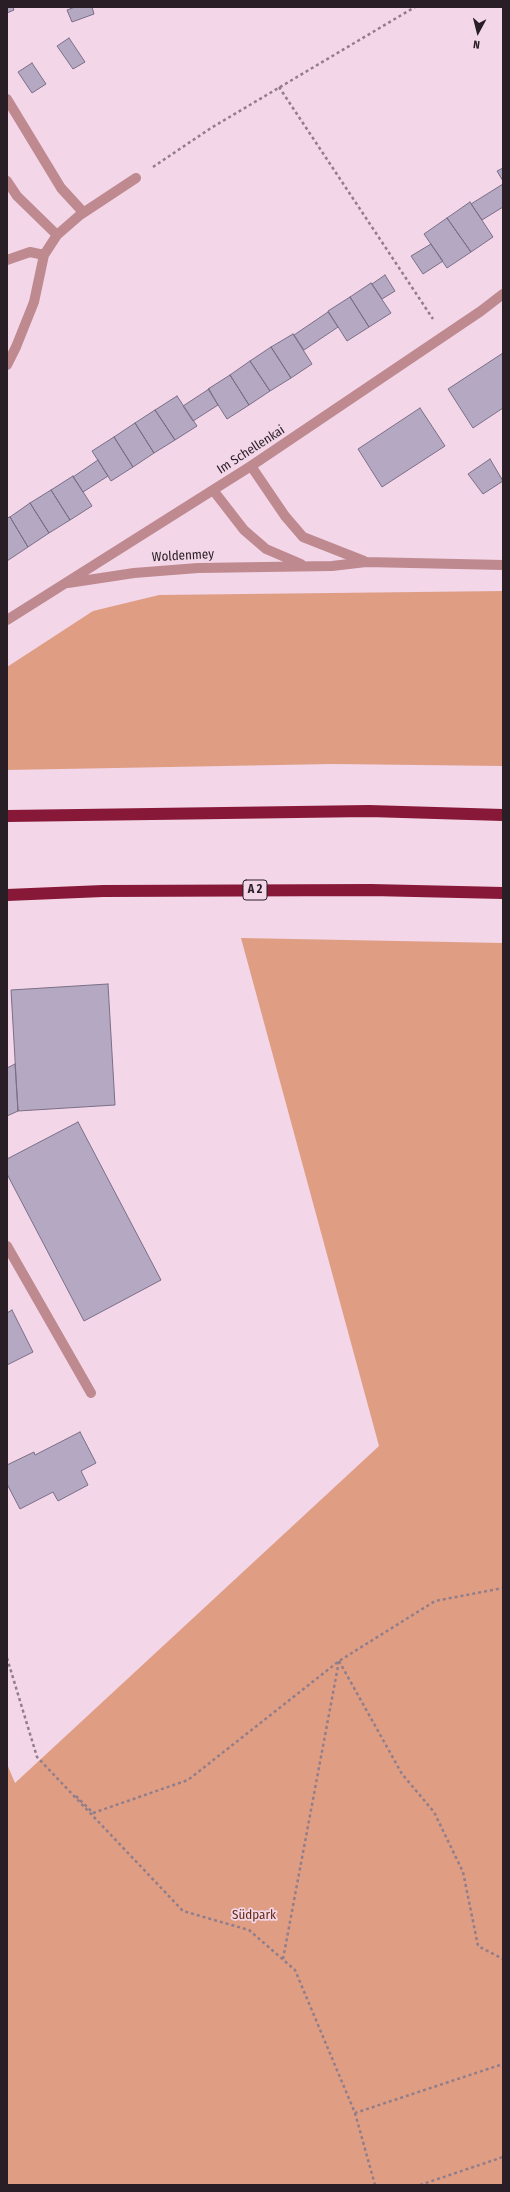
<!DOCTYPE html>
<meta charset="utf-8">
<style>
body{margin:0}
#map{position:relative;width:510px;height:2192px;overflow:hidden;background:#f3d6e8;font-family:"Fira Sans Condensed",sans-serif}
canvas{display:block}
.frame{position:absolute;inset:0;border:8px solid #291e25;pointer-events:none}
.north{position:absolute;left:458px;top:12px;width:40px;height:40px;-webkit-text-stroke:3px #f3d6e8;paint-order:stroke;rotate:187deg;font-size:11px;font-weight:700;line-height:16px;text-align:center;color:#291e25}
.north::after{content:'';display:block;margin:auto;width:14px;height:18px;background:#291e25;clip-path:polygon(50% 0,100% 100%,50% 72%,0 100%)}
</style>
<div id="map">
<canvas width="510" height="2192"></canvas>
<div class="frame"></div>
<div class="north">N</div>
</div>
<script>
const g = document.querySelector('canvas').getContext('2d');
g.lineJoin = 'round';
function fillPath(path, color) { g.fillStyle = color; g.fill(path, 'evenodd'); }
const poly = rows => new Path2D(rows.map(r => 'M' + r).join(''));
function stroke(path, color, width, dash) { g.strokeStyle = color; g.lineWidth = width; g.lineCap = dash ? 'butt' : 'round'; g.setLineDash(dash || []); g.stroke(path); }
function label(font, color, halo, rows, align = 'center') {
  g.font = font + ' "Fira Sans Condensed",sans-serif'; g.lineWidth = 3.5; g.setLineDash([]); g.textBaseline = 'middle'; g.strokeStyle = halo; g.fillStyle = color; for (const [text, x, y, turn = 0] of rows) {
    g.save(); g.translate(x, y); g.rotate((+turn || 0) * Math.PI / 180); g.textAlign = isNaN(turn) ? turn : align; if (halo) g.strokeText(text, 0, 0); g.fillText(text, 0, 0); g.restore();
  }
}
fillPath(poly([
 [503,591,503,766,333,764,7,770,7,667,93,611,159,595],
 [241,938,503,943,503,2185,7,2185,7,1764,15,1783,379,1446]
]), '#df9e84');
const building = poly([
 [7,7,13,7,14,10,7,13,7,7],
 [75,7,92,7,94,14,72,22,67,10,75,7],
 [69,38,85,62,73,69,57,46,69,38],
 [32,63,46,84,32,93,18,72,32,63],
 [503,168,503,181,497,171,503,168],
 [503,184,503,207,482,220,471,204,503,184],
 [470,202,493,237,471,252,447,218,470,202],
 [447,218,471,252,447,268,424,234,447,218],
 [431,244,443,261,423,274,411,256,431,244],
 [385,275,395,291,382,299,372,284,385,275],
 [371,283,391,313,369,327,350,297,371,283],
 [350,297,369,327,347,341,328,311,350,297],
 [328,312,338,327,304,350,294,335,328,312],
 [293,334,312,364,291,378,271,347,293,334],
 [271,347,291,378,270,391,250,361,271,347],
 [503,353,503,408,473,428,448,389,503,353],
 [250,361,270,391,249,405,230,375,250,361],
 [230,375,249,405,227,419,208,389,230,375],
 [209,389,218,405,193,421,183,406,209,389],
 [177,396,197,426,175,440,155,410,177,396],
 [420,408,445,446,382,487,358,449,420,408],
 [155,410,175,440,154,453,135,423,155,410],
 [135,423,154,453,133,467,114,437,135,423],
 [114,437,133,467,111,481,92,451,114,437],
 [490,459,503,481,483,494,468,474,490,459],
 [98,460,108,476,83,492,73,477,98,460],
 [73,476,92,506,70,520,51,490,73,476],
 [51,490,70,520,49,533,30,503,51,490],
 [30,503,49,533,28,547,10,517,30,503],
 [10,517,28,547,7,561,7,518,10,517],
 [108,984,115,1105,18,1111,11,990,108,984],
 [15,1064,18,1111,7,1116,7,1068,15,1064],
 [78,1122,161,1280,84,1321,7,1174,7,1159,78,1122],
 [12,1310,33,1352,7,1365,7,1313,12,1310],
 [80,1432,96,1463,81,1471,88,1485,58,1501,53,1492,20,1509,7,1484,7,1465,34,1452,35,1455,80,1432]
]);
fillPath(building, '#b5a8c3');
stroke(building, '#7a6e86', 1);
stroke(poly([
 [279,87,433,319],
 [153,167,211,128,415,7],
 [7,1658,37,1757,183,1911,249,1930,295,1970,355,2113,503,2064],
 [339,1661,402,1774,434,1812,463,1872,478,1946,503,1959],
 [76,1796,93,1813,188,1780,339,1661,435,1601,503,1588],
 [283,1959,339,1661],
 [355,2113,375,2185],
 [420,2185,503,2157]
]), '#927e8a', 2.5, [3, 3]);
stroke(poly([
 [7,99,61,188,83,212],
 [7,181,17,196,57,235],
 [7,260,30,252,44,255],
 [7,365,16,347,34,302,44,255,57,235,80,215,136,178],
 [251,466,285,516,303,537,364,561],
 [213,490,244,530,266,549,301,564],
 [68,583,134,573,198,568,332,566,366,562,503,565],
 [7,620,251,466,481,311,503,294],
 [7,1246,91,1393]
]), '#be898f', 10);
stroke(poly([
 [7,816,369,811,503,815],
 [7,895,103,891,371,890,503,893]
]), '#881838', 12);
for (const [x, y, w] of [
 [255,890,24]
]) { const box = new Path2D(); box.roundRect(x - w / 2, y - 10, w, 20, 3); g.fillStyle = '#f3d6e8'; g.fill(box); stroke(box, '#291e25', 1); }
label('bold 12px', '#291e25', null, [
 ["A 2",255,890]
]);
label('13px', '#291e25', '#f3d6e8', [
 ["Im Schellenkai",251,450,-33],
 ["Woldenmey",183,556,-3]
]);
label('13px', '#672c12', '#f3d6e8', [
 ["Südpark",254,1915]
]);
</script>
